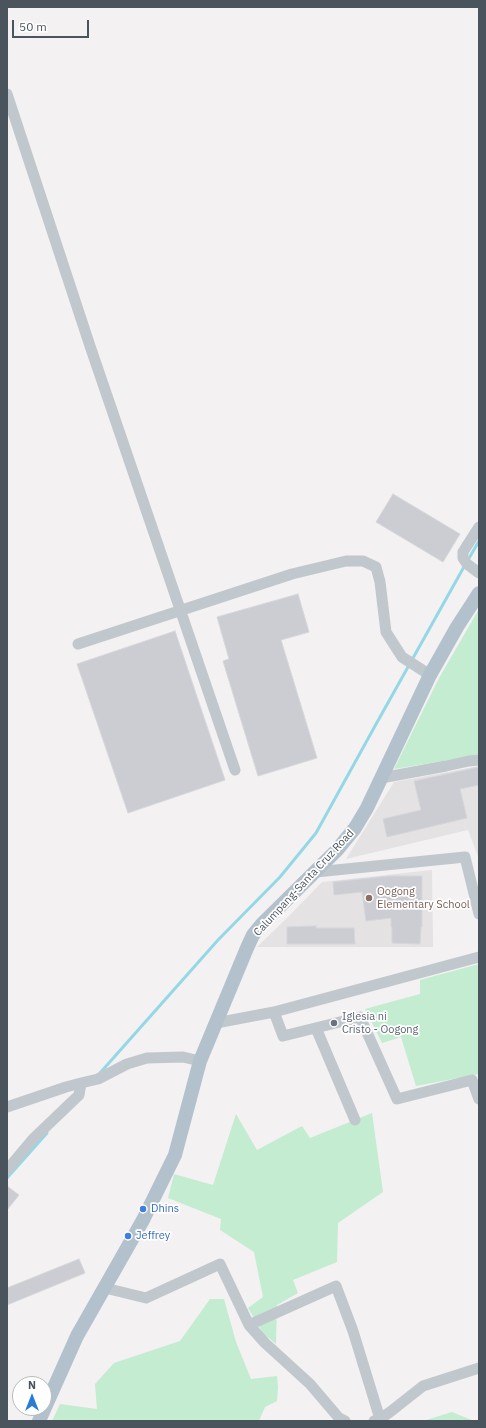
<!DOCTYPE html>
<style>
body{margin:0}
#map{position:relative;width:486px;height:1428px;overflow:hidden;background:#f3f1f1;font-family:"IBM Plex Sans",sans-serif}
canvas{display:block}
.frame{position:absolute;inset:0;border:8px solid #4a545d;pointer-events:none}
.north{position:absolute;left:12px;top:1376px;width:40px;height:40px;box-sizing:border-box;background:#fff;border:1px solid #b7bbbe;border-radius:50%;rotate:0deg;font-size:11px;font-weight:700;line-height:16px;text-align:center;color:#4a545d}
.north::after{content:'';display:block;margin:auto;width:14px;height:18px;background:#287bd6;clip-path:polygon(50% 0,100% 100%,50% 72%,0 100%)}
.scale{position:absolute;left:12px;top:20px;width:77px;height:18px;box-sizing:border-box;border:2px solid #4a545d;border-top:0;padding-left:5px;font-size:12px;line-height:14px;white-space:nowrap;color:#4a545d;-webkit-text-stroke:3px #fff;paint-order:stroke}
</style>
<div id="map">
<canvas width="486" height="1428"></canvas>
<div class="frame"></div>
<div class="north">N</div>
<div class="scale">50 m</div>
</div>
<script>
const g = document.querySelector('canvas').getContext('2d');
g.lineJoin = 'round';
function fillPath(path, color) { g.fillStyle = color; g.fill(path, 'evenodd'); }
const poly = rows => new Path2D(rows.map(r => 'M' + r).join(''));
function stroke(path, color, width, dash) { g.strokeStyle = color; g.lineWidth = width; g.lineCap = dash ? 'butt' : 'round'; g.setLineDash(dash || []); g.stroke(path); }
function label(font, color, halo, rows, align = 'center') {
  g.font = font + ' "IBM Plex Sans",sans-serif'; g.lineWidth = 3.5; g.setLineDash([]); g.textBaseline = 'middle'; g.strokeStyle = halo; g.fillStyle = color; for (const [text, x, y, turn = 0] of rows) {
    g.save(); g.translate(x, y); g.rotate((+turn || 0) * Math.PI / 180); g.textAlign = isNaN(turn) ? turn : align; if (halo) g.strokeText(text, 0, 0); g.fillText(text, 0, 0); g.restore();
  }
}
fillPath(poly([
 [479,766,479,859,468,830,346,859,394,782],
 [432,870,433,947,257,947,290,915,322,882]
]), '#e4e2e2');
fillPath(poly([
 [479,609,479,755,394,769,439,678],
 [479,964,479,1074,416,1086,401,1037,382,1043,365,1009,420,994,420,980],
 [372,1113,383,1192,338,1223,337,1262,293,1280,298,1293,277,1305,276,1344,263,1333,248,1308,263,1297,254,1252,220,1230,221,1219,168,1198,174,1174,213,1185,236,1114,257,1150,302,1126,310,1138],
 [210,1299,224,1299,236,1342,251,1379,277,1376,278,1387,277,1401,265,1407,259,1421,52,1421,60,1404,97,1409,95,1384,114,1363,180,1341],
 [452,1412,474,1421,423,1421]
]), '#c3ecd1');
stroke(poly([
 [468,560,479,541],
 [100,1073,218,940,280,877,316,833,375,726,465,565],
 [7,1178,47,1133]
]), '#94d8e6', 3);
const building = poly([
 [393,494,460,534,443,562,376,522,393,494],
 [298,594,309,632,281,640,317,758,258,776,223,661,229,659,217,617,298,594],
 [175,631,225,780,128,813,77,664,175,631],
 [479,767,479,785,460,789,467,818,387,837,383,819,421,810,414,781,479,767],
 [389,876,422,876,422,927,421,927,420,944,392,943,392,927,391,927,391,918,366,921,362,892,334,895,333,882,389,876],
 [316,926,316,928,354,928,355,944,287,944,287,927,316,926],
 [7,1186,19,1195,7,1210,7,1186],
 [79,1259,85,1273,7,1305,7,1288,79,1259]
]);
fillPath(building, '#cbcdd2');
stroke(building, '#d5d7db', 1);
stroke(poly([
 [7,94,90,346,235,770],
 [479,527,463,552,463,558,467,564,479,573],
 [78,644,292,574,346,561,363,561,376,567,380,582,386,632,402,657,430,675],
 [381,778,446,766,469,761,479,760],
 [316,872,465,857,479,914],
 [274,1012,283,1036,360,1017,397,1099,472,1080,479,1099],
 [216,1023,274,1012,479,957],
 [316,1028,355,1120],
 [81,1083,98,1079,127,1064,147,1058,183,1057,200,1061],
 [7,1107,66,1087,81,1083,79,1095,33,1139,7,1170],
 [105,1288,146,1298,220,1264,249,1325,265,1343,310,1384,339,1418,345,1421],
 [249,1325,336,1286,353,1331,380,1419],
 [374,1421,380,1419,390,1412,423,1386,479,1368]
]), '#c0c8ce', 11);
stroke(poly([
 [39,1421,77,1336,143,1220,175,1155,200,1061,247,948,253,935,262,924,337,850,355,828,367,808,430,675,457,627,479,593]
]), '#b3c1cd', 14);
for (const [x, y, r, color] of [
 [369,898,4,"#8d6e63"],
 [334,1023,4,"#6b7280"],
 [143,1209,4,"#3f7fe0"],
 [128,1236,4,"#3f7fe0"]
]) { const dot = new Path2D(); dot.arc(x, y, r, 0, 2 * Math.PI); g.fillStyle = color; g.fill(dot); stroke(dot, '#fff', 1.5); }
label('11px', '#4a545d', '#fff', [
 ["Calumpang-Santa Cruz Road",304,883,-47]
]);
label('11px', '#785e54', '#fff', [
 ["Oogong",377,892],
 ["Elementary School",377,905]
], 'left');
label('11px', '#5b616d', '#fff', [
 ["Iglesia ni",342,1017],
 ["Cristo - Oogong",342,1030]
], 'left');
label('11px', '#366cbe', '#fff', [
 ["Dhins",151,1209],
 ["Jeffrey",136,1236]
], 'left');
</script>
